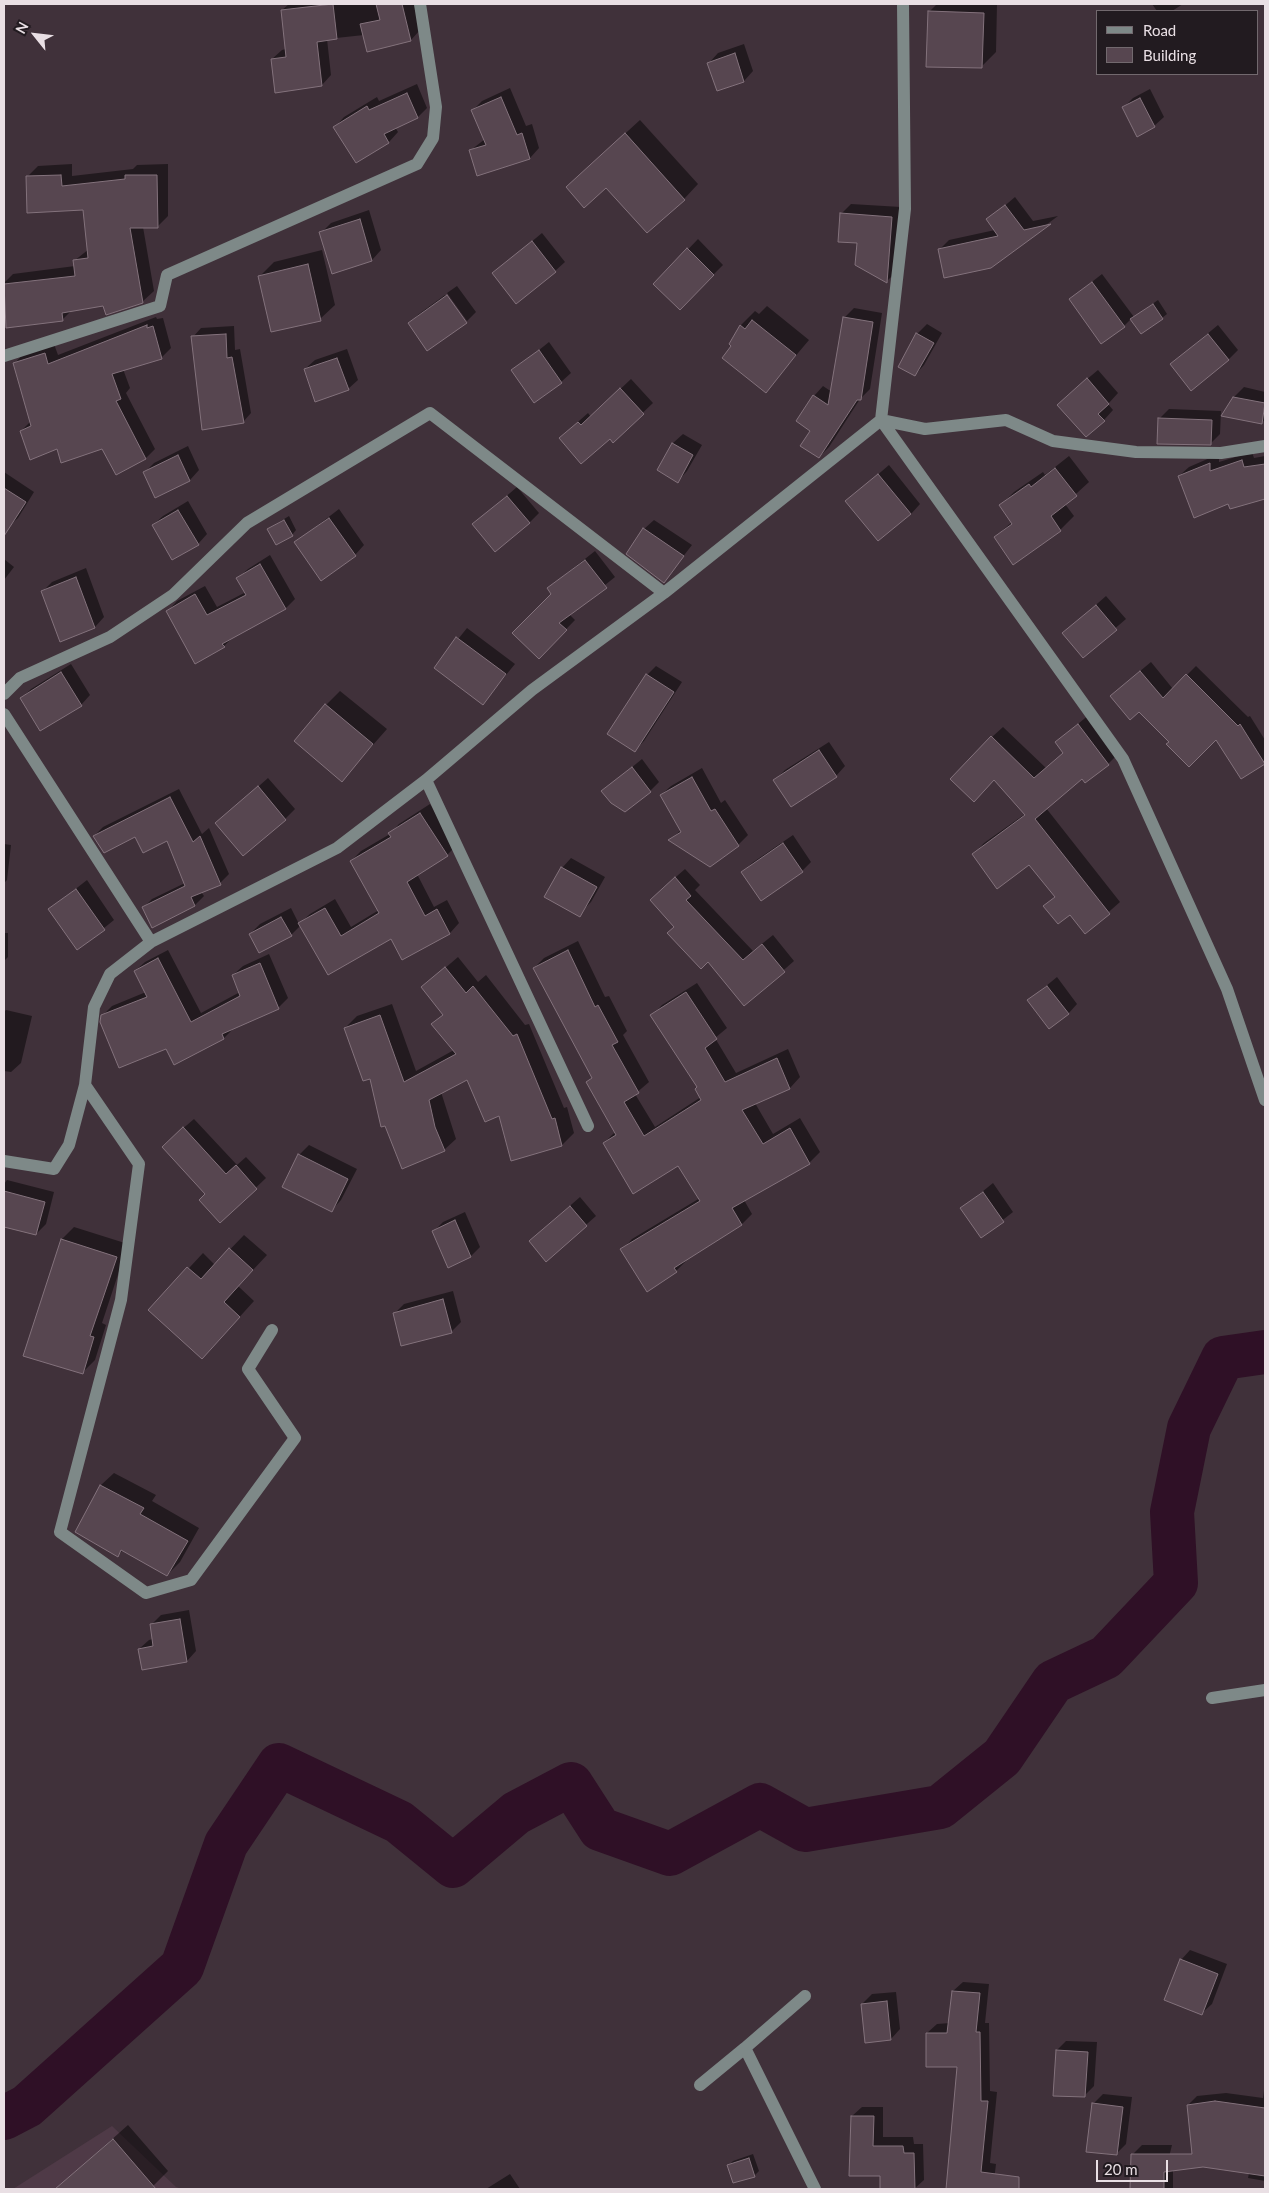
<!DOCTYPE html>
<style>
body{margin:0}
#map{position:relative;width:1269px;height:2193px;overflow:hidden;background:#40313a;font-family:Lato,sans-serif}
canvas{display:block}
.frame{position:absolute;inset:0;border:5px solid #e9dfe4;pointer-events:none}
.legend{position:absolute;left:1096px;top:10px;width:162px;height:65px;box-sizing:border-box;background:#221b20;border:1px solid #72696e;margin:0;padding:6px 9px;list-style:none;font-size:15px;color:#e9dfe4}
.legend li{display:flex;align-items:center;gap:10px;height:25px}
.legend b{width:25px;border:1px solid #72696e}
.north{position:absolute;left:10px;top:10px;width:50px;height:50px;-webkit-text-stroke:4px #221b20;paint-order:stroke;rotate:299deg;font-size:14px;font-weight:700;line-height:20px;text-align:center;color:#e9dfe4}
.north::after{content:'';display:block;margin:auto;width:18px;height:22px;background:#e9dfe4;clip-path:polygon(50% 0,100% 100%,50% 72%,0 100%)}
.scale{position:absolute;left:1096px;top:2160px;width:72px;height:22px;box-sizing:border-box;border:2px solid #e9dfe4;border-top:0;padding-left:6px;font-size:15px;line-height:18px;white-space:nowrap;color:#e9dfe4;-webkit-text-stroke:4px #221b20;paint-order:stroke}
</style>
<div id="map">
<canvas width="1269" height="2193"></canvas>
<div class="frame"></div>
<ul class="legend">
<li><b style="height:6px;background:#7e8988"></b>Road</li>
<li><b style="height:14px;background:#574650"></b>Building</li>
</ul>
<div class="north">N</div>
<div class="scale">20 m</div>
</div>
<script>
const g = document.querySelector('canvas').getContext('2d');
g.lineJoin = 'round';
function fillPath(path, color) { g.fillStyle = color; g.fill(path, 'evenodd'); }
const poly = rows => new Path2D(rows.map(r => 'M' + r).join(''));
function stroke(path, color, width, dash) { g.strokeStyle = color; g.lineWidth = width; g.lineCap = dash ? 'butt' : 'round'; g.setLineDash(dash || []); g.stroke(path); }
fillPath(poly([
 [112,2126,176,2187,182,2189,13,2189]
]), '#4f3a47');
fillPath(poly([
 [289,4,414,4,420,30,411,40,368,50,364,35,327,39,331,75,322,85,272,59,282,50,286,49,282,10],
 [937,4,997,4,996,52,981,67,929,12],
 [1152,4,1183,4,1172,11,1157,11],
 [744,44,753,71,744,81,718,90,709,63,718,53],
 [417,84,427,108,418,117,395,127,398,132,389,142,356,162,335,127,344,117,377,97,379,101],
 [510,88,526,126,532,124,539,148,530,158,471,150,485,139,473,110,482,101],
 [1150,89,1164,117,1154,126,1124,107,1133,98],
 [640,120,698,184,684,199,606,186,582,173],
 [72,164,72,176,133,169,137,165,168,164,168,216,157,227,143,227,154,291,142,302,104,304,72,310,62,320,7,326,4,283,13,274,75,266,74,261,89,249,84,209,27,177,38,166],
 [1015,197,1033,221,1058,216,990,267,940,249,949,240,995,230,988,220],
 [851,204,901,207,896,272,887,281,841,214],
 [369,210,381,250,372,260,333,272,321,233,331,223],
 [542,233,565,262,555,271,494,273],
 [698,239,723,265,680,308,655,284],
 [322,250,335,305,320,319,259,277,274,262],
 [1102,274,1134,317,1158,300,1167,314,1162,318,1132,318,1124,326,1070,299],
 [457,286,476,312,467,321,447,293],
 [445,295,465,322,409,323,419,314],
 [767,306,809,340,766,391,730,344,741,325,755,311,759,314],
 [854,308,882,313,870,389,860,399,829,447,819,457,812,430,814,396,823,386,832,392,844,318],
 [156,317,157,319,163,318,171,348,162,357,123,369,130,388,126,393,155,449,146,458,103,447,57,447,21,431,31,421,15,363,24,353,54,344,58,355],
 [927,324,942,333,924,365,915,375,899,366,917,334],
 [1218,325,1238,350,1228,360,1171,364],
 [234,326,235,350,240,349,251,413,243,422,193,337,201,328],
 [549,342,571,373,561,382,513,371],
 [347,349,358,380,348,389,305,369,315,360],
 [1098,370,1118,393,1108,404,1113,410,1104,420,1068,395],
 [631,379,653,403,613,441,610,437,570,429,588,413,591,417],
 [1244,387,1265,392,1265,419,1262,423,1234,397],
 [1169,409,1221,411,1220,434,1210,444,1159,419],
 [683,434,702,445,687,471,678,481,658,470,673,443],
 [188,446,199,470,190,480,156,496,144,473,154,463],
 [1252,452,1254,458,1265,456,1265,492,1179,476,1189,467,1219,454,1219,462],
 [1069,456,1089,482,1065,504,1074,516,1060,530,1014,563,995,537,1012,522,1001,505,1014,492,1043,472,1045,475],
 [889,465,920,504,911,514,847,501],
 [4,472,34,492,18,518,8,527,4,524],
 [517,487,539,513,529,523,474,524],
 [188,501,207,534,198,544,153,525,163,516],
 [339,509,364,545,355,555,296,542],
 [289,516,296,530,292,535,268,529],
 [654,520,692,545,664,581,644,529],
 [595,551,615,577,569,614,575,620,539,657,552,594,548,588],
 [270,555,295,599,286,608,233,637,224,646,168,611,177,601,205,586,217,607,246,592,238,578,248,569],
 [4,559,14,567,4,580],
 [86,568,104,617,95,627,61,640,43,591,52,582],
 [1106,596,1126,619,1083,656,1064,633],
 [467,628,515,664,483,703,435,668],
 [1151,662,1173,689,1196,666,1248,717,1250,716,1265,740,1265,762,1216,738,1171,741,1139,711,1122,686],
 [71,664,90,695,81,705,22,698,31,689],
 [656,666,682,682,644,741,634,751,647,675],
 [340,691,387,729,342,780,326,705],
 [1090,714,1119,753,1108,764,1083,778,1046,808,1120,902,1086,932,1070,913,1045,906,1056,896,1030,864,974,854,984,843,1025,814,992,737,1003,727,1046,768,1064,753,1056,742],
 [829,742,845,766,836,776,775,780,785,770],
 [642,759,659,782,650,791,603,791],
 [702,768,721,803,725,800,748,835,738,845,670,840,681,830,661,795,671,786],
 [268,778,295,809,285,819,217,823],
 [179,789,202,834,209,828,229,874,220,883,201,892,204,896,195,905,143,908,152,899,185,883,167,840,135,835,94,836,103,827],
 [430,804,456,846,447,855,417,874,434,907,447,900,459,923,450,933,403,958,392,937,329,974,301,925,291,935,250,934,260,924,291,908,299,924,310,914,335,899,351,927,379,910,351,861,361,851,390,834,399,824],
 [793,835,811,862,802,871,743,872,752,863],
 [4,844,11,845,7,880,4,883],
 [571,858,605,877,591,902,581,912,562,868],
 [685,869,700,885,695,890,753,951,773,935,794,961,745,1004,708,960,676,927,661,890],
 [87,880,114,920,78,949,50,909],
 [4,933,8,933,8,957,4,961],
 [578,941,605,997,609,996,627,1031,623,1035,649,1082,635,1094,655,1127,701,1097,698,1087,652,1016,662,1005,697,983,727,1028,715,1038,736,1073,788,1049,800,1077,790,1088,755,1103,773,1134,800,1118,820,1152,809,1163,744,1200,752,1214,742,1224,685,1260,686,1261,676,1271,622,1250,632,1239,700,1198,679,1165,604,1143,615,1132,587,1082,593,1076,534,968,544,958],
 [168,950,201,1013,240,992,233,975,243,966,269,954,288,998,278,1008,233,1029,224,1038,166,1047,102,1016,112,1006,146,992,135,971,145,962],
 [458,957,478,982,486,975,525,1025,529,1024,564,1108,567,1107,574,1133,562,1145,511,1159,499,1114,468,1078,441,1092,456,1139,444,1150,370,1077,345,1028,357,1016,392,1004,416,1071,454,1050,433,1024,444,1014,423,987],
 [1057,977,1077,1004,1068,1014,1029,1000],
 [6,1010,32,1016,21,1063,11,1072,4,1071,4,1012],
 [194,1119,237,1165,246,1157,266,1178,220,1222,173,1137],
 [309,1145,357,1169,341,1200,332,1210,299,1155],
 [7,1180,54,1192,46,1224,36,1234,4,1226,4,1184],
 [993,1183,1013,1212,981,1237,961,1209],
 [580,1197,596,1216,546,1260,540,1232],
 [465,1212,480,1247,471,1256,434,1231,443,1222],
 [74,1227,128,1244,102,1323,106,1325,95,1360,82,1373,25,1355,62,1239],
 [244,1235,267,1255,238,1286,254,1301,216,1343,150,1310,203,1253,215,1265],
 [453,1291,461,1322,451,1332,394,1314,404,1304],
 [114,1473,156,1495,152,1501,199,1528,180,1562,167,1575,123,1550,118,1555,76,1532,101,1485],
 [189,1610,196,1651,187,1661,143,1668,139,1649,149,1640,153,1639,151,1625,161,1615],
 [1190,1950,1227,1964,1212,2004,1202,2013,1181,1960],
 [963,1982,989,1984,985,2023,989,2023,990,2091,997,2092,990,2163,996,2164,993,2189,947,2189,958,2066,927,2033,937,2024,950,2023,953,1991],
 [896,1992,900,2029,891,2039,862,2004,872,1994],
 [1066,2041,1097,2042,1094,2086,1084,2096,1057,2050],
 [1265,2083,1265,2181,1248,2178,1249,2173,1188,2105,1197,2096,1226,2093,1263,2098],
 [1103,2094,1132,2097,1126,2144,1116,2154,1093,2104],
 [862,2107,883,2107,883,2137,913,2137,914,2144,923,2144,924,2180,914,2189,881,2189,881,2175,852,2116],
 [128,2125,168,2171,153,2186,149,2189,56,2189],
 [1142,2145,1172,2145,1167,2165,1173,2168,1173,2189,1132,2189,1132,2155],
 [753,2154,759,2171,754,2176,729,2165,733,2161],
 [510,2174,520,2189,486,2189]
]), '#0007');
stroke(poly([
 [4,2118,27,2106,182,1967,226,1844,279,1765,399,1822,453,1866,516,1813,571,1784,600,1829,670,1854,760,1805,805,1830,940,1807,1002,1757,1053,1682,1106,1657,1176,1583,1172,1512,1189,1428,1223,1358,1265,1352]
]), '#2f1026', 44);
const building = poly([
 [333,4,337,39,317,42,322,86,275,93,271,59,286,57,281,10,333,4],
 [376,4,402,4,411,41,367,52,360,24,380,20,376,4],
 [928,11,984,13,982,68,926,67,928,11],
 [735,53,744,82,717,91,707,63,735,53],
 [407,93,418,118,384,134,389,143,356,163,333,127,367,106,369,110,407,93],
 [501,97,517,135,522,133,530,159,477,176,469,150,486,145,471,110,501,97],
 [1140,98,1155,127,1137,137,1122,107,1140,98],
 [625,133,685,200,647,233,606,188,584,208,566,187,625,133],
 [61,175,62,186,125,179,125,175,157,175,158,228,130,228,143,303,106,315,103,306,62,313,63,321,6,328,4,284,75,276,73,260,88,258,83,210,27,213,26,176,61,175],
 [1005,205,1024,230,1051,224,991,268,944,278,938,249,998,236,986,219,1005,205],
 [840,213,892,217,887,283,855,265,857,243,838,242,840,213],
 [360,219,372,261,332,274,319,232,360,219],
 [532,241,556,272,516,304,492,273,532,241],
 [687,248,714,275,680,310,653,284,687,248],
 [308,264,321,321,271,332,258,276,308,264],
 [1092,282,1125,327,1101,344,1069,299,1092,282],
 [447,295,467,323,427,351,408,323,447,295],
 [1153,304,1163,319,1141,334,1130,319,1153,304],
 [843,317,873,322,861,400,857,400,819,458,800,446,810,431,796,421,813,395,828,405,843,317],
 [752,320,796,355,766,393,722,358,731,346,729,344,740,325,745,329,752,320],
 [147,325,147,328,153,326,162,359,112,374,121,399,116,401,146,459,116,475,102,449,61,463,57,449,30,460,20,431,31,426,13,363,45,353,48,364,147,325],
 [916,333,934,343,915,376,898,367,916,333],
 [226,334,227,358,232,357,244,423,202,430,191,336,226,334],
 [1208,334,1229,360,1191,391,1170,364,1208,334],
 [539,350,562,383,534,403,511,370,539,350],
 [337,358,349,390,315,402,304,369,337,358],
 [1087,378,1109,404,1098,414,1105,421,1086,437,1057,405,1087,378],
 [620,388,644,414,613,443,610,439,581,464,559,438,578,422,581,425,620,388],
 [1233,397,1265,403,1262,424,1221,416,1233,397],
 [1158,418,1212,420,1211,445,1157,444,1158,418],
 [672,443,693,455,678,483,657,470,672,443],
 [178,455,190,481,155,498,143,472,178,455],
 [1242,460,1244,467,1265,464,1265,499,1230,509,1228,504,1194,518,1178,476,1210,463,1210,471,1242,460],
 [1055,468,1077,496,1051,516,1061,531,1013,565,994,537,1012,524,999,505,1029,484,1031,487,1055,468],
 [878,474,911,514,878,541,845,501,878,474],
 [4,488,26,502,4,536,4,488],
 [507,496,530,523,495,552,472,524,507,496],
 [178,510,199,545,172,560,152,525,178,510],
 [329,518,356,556,321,581,294,542,329,518],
 [284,520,293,536,276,545,267,529,284,520],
 [643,528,684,556,664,583,626,554,643,528],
 [585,560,607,588,559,623,567,630,539,659,512,633,551,594,547,588,585,560],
 [260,564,286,609,222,644,225,647,195,664,166,611,195,594,207,615,246,595,236,578,260,564],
 [76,577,95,628,60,642,41,591,76,577],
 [1096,605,1117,630,1083,658,1062,633,1096,605],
 [456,637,506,674,483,705,434,668,456,637],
 [1140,671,1163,698,1186,674,1238,726,1240,724,1265,764,1241,779,1216,740,1189,767,1166,744,1169,742,1139,712,1130,720,1110,696,1140,671],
 [61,672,82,706,40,731,20,698,61,672],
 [646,674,674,692,635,752,607,734,646,674],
 [325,704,373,744,342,782,294,741,325,704],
 [1078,724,1109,765,1085,783,1082,779,1035,819,1110,914,1085,934,1070,915,1058,924,1043,906,1055,897,1029,865,997,889,972,854,1025,815,994,780,974,802,950,779,991,736,1034,778,1063,753,1055,742,1078,724],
 [819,750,837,777,791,807,773,780,819,750],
 [632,767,651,792,625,812,611,803,601,791,632,767],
 [692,777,711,811,715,809,739,846,710,867,668,840,681,832,660,795,692,777],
 [258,786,286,820,243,856,215,823,258,786],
 [170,797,193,842,200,836,221,885,191,897,195,906,152,928,142,907,185,886,167,841,143,853,135,837,104,853,93,836,170,797],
 [420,813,448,856,407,882,425,916,437,909,450,934,402,960,391,939,328,975,298,923,325,908,341,936,379,913,350,861,391,837,388,833,420,813],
 [783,843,803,872,761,901,741,872,783,843],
 [561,867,597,887,580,917,544,897,561,867],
 [675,877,691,896,686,900,743,960,762,944,785,972,744,1006,708,962,701,969,667,933,674,927,650,900,675,877],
 [76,889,105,930,77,950,48,909,76,889],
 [281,917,292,936,259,953,249,934,281,917],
 [568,950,595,1007,598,1005,618,1042,612,1045,639,1093,624,1102,644,1136,701,1100,695,1089,697,1087,650,1015,686,992,717,1039,705,1048,725,1082,777,1058,790,1089,742,1110,763,1144,790,1128,810,1164,732,1208,742,1225,674,1268,677,1272,647,1292,620,1249,700,1201,678,1166,633,1194,603,1143,616,1135,586,1082,592,1078,533,968,568,950],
 [158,958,191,1022,240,996,232,975,260,963,279,1009,222,1034,224,1039,174,1065,166,1049,119,1068,100,1022,101,1015,147,997,134,971,158,958],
 [445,967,466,993,473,986,513,1036,517,1034,552,1119,555,1118,562,1146,511,1161,499,1116,485,1122,467,1080,429,1100,435,1127,445,1151,402,1169,385,1126,381,1127,370,1079,363,1081,344,1028,380,1015,404,1082,456,1054,431,1024,443,1015,421,987,445,967],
 [1047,986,1069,1014,1049,1029,1027,1000,1047,986],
 [183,1127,226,1174,236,1165,257,1189,220,1223,199,1200,205,1194,162,1147,183,1127],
 [298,1154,348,1179,332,1212,282,1187,298,1154],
 [4,1191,45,1202,36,1235,4,1227,4,1191],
 [983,1192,1004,1222,981,1238,960,1208,983,1192],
 [570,1206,587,1226,546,1262,529,1241,570,1206],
 [455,1220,471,1257,448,1268,432,1231,455,1220],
 [61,1239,117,1257,90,1336,94,1337,83,1374,23,1356,61,1239],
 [229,1248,253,1270,224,1302,240,1317,202,1359,148,1310,187,1267,201,1279,229,1248],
 [443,1299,452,1333,401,1346,393,1313,443,1299],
 [100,1485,144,1508,140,1514,188,1541,167,1576,121,1550,118,1557,75,1532,100,1485],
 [180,1619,187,1662,142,1670,138,1649,153,1646,150,1624,180,1619],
 [1180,1959,1218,1974,1202,2015,1164,2000,1180,1959],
 [952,1991,980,1993,976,2032,980,2032,981,2101,988,2101,981,2172,1019,2177,1019,2189,946,2189,957,2067,926,2067,926,2033,947,2033,952,1991],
 [887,2001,891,2040,865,2043,861,2004,887,2001],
 [1056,2050,1088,2052,1085,2097,1053,2096,1056,2050],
 [1215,2101,1265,2108,1265,2176,1203,2167,1164,2172,1164,2189,1130,2189,1131,2154,1192,2154,1187,2105,1215,2101],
 [1092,2103,1123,2107,1117,2155,1086,2152,1092,2103],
 [851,2116,874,2116,873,2146,903,2146,904,2153,914,2153,915,2189,880,2189,880,2176,849,2176,851,2116],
 [113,2139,156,2189,55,2189,113,2139],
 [749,2158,755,2177,733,2183,727,2165,749,2158]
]);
fillPath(building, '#574650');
stroke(building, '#83727c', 1);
stroke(poly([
 [903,4,905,209,881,420,1123,759,1227,989,1265,1100],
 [4,356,160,306,167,275,417,164,433,138,436,107,420,4],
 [4,694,20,678,110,637,173,595,247,523,430,413,664,593],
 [4,714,151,942],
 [426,780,588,1126],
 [85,1085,139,1164,121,1300,60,1532,146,1593,191,1580,295,1438,248,1369,272,1330],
 [4,1161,54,1169,69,1145,85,1085,94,1007,110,974,151,942,337,848,426,780,532,690,664,593,881,420,925,429,1006,420,1053,441,1136,452,1221,453,1265,446],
 [1212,1698,1265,1690],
 [745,2048,815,2189],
 [700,2085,745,2048,805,1996]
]), '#7e8988', 12);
</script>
